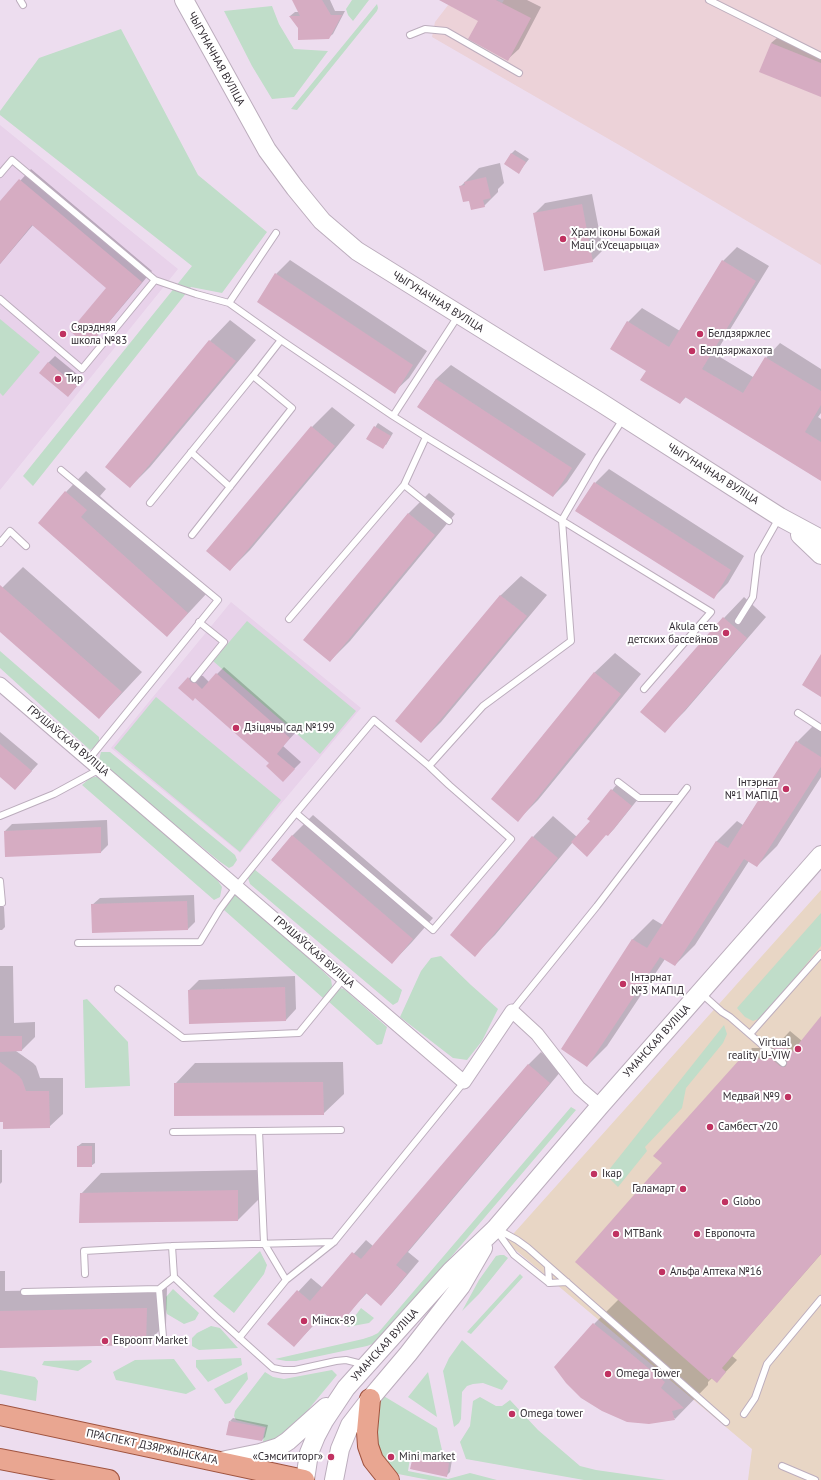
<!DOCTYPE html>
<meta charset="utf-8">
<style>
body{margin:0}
canvas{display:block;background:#edddef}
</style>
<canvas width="821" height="1480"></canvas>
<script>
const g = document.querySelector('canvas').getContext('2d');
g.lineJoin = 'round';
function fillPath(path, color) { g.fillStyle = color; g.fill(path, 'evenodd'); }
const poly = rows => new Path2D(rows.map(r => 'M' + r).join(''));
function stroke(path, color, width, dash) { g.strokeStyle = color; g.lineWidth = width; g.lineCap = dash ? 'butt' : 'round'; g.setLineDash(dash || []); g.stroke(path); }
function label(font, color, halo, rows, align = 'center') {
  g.font = font + ' "PT Sans",sans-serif'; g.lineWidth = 4; g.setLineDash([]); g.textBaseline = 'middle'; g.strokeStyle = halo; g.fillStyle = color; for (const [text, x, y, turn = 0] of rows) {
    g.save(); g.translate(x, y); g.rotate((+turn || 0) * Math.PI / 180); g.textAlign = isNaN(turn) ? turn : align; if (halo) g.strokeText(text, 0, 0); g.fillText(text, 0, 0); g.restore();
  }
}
fillPath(poly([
 [821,890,821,1480,748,1480,752,1449,506,1242]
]), '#e8d6c5');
fillPath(poly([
 [452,0,496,0,502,3,504,0,821,0,821,265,626,149,432,37,435,22]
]), '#ecd2d8');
fillPath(poly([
 [0,125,178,269,0,490],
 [231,602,361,708,240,853,111,748]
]), '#e8d2ea');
fillPath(poly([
 [352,0,369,0,353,21,348,15,346,9],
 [377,4,378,8,377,11,297,110,291,109],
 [272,6,279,24,294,49,328,51,294,97,272,99,252,66,224,11],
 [121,29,198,175,267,232,222,293,191,287,33,486,23,476,192,266,0,115,0,111,39,58],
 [0,319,40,352,3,396,0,393],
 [247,621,356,711,320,754,213,661],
 [0,651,99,737,99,744,90,750,0,668],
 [156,697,281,800,240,852,114,748],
 [101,752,110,752,235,855,237,860,233,866,229,868,219,861,102,765,99,760],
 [99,776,218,881,222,887,220,897,214,900,82,785,90,778],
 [254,869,402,990,398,1002,393,1005,387,1000,250,884,248,878,250,871],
 [237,895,306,955,331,979,332,986,328,995,323,998,224,910,226,903,233,896],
 [821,913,821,946,763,1017,753,1021,745,1017,737,1008],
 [441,956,471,985,498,1009,482,1041,467,1060,453,1058,400,1017,421,971,431,958],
 [340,988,344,989,387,1027,382,1044,377,1045,328,1001,335,992],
 [87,999,128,1042,130,1086,85,1088,83,1000],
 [724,1025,727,1034,723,1043,686,1088,682,1108,645,1147,647,1151,618,1187,609,1178,608,1171],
 [571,1107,576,1110,383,1337,375,1343,367,1346,296,1361,286,1361,275,1359,363,1339,372,1336,378,1333],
 [260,1251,267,1265,264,1274,234,1313,213,1296],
 [500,1255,504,1255,508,1258,479,1294,462,1311,479,1280,496,1256],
 [520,1274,523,1277,471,1334,467,1332],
 [173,1289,199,1313,195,1320,184,1324,167,1314,166,1309,166,1297],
 [361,1308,374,1318,369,1323,347,1327],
 [211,1326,220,1328,238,1348,199,1350,192,1346,192,1338,197,1333],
 [462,1340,508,1381,502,1390,483,1383,473,1384,467,1386,462,1392,461,1419,459,1423,454,1427,443,1371,449,1358],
 [241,1358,242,1365,208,1382,196,1367,196,1360],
 [174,1359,196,1389,186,1394,116,1380,113,1372,135,1360],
 [91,1360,92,1362,78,1371,42,1365,44,1361],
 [0,1370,35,1377,38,1381,36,1401,0,1394],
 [332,1370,337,1375,288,1434,262,1446,266,1427,236,1420,234,1416,235,1411,265,1372,273,1377,284,1379],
 [247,1372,248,1379,230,1403,225,1404,214,1389],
 [428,1372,437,1417,408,1397],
 [382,1395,437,1428,444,1459,411,1452,408,1471,448,1479,470,1473,497,1480,429,1480,398,1474,387,1466,380,1460,373,1411],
 [480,1397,496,1406,502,1406,510,1400,538,1430,580,1466,596,1470,666,1480,584,1480,466,1459,460,1442,470,1426,473,1401]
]), '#c0ddc9');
fillPath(poly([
 [293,0,330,0,335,11,345,11,333,34,328,38,299,28,290,16,295,12,299,12],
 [453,0,527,0,541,7,519,49,508,59,479,20],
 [777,38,821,55,821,96,771,43],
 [515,150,529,159,519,172,511,154],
 [500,163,504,183,498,189,498,192,484,206,470,199,460,187,479,168],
 [31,169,152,271,98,335,88,345,108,288,33,225,0,264,0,203],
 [592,194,603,250,592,261,534,214,545,203],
 [737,247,769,266,715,354,753,377,766,358,780,343,821,369,821,413,818,417,821,419,821,479,686,397,680,403,647,370,628,322,642,308,680,331,723,261],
 [290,260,427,351,409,378,394,392,276,274],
 [230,320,256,340,150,467,130,487,210,341],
 [55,356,83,379,68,396,48,363],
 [451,365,586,454,567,482,553,496,418,407,436,379],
 [332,407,355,425,250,550,230,570,312,427],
 [378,423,393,433,386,445,368,438],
 [609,469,744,556,728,583,714,597,595,483],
 [86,471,106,489,100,496,208,592,167,636,39,523,66,492],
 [429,493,455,514,350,641,330,661,304,640,409,513],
 [23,567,142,672,99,718,0,630,0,590],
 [521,576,547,595,441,722,421,742,500,596],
 [744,597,766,617,685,711,665,731,724,618],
 [615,653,641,674,538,800,518,820,594,673],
 [224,667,297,731,283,746,301,762,290,773,271,762,195,697,180,688,196,671,198,675,203,676,209,682],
 [817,722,821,724,821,777,777,846,757,866,749,861,695,945,675,965,665,959,607,1046,587,1066,563,1048,633,939,653,919,663,925,717,841,737,821,743,825,797,742],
 [0,732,38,764,15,789,0,776],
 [618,783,638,799,614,829,608,835,607,834,573,842,495,935,475,955,533,837,553,816,577,837,591,821,588,819],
 [313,815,433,918,412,942,392,963,272,859,293,835],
 [107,820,108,845,101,852,6,856,5,831,12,824],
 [194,895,195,922,188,929,92,905,100,898],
 [0,907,4,907,5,927,2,930,0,930],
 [0,966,13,966,14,1023,35,1022,35,1037,22,1050,16,1051,33,1063,36,1066,40,1078,63,1078,63,1114,49,1127,0,1121],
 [295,976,296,1009,286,1020,189,990,199,980],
 [821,1018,821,1254,732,1356,737,1360,717,1381,713,1377,708,1382,708,1385,675,1419,594,1324,619,1299,663,1163,741,1059,752,1048,774,1048,790,1031,802,1041],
 [541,1052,562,1070,408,1252,419,1261,393,1292,381,1305,367,1293,338,1324,325,1313,294,1346,269,1323,311,1278,323,1288,366,1240,373,1246,529,1064],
 [343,1062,344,1094,323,1114,175,1084,195,1063],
 [82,1143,95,1143,95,1163,91,1166,78,1146],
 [0,1150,2,1150,2,1182,0,1184],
 [258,1170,258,1200,238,1220,81,1194,101,1173],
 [0,1271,5,1271,5,1291,167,1288,166,1324,146,1344,0,1347],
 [233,1418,268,1425,265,1437,262,1440,230,1421],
 [417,1453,452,1460,450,1472,447,1475,412,1469,414,1456]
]), '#0003');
fillPath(poly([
 [292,0,322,0,331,15,342,15,329,39,298,40,298,28,289,16,300,16],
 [439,0,496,0,531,18,508,61,468,39,478,21],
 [771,43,821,63,821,97,759,72],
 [511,153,526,162,519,174,504,164],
 [486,177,491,198,483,200,485,207,471,210,469,201,463,202,459,186,465,185,464,182],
 [19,179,142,282,88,347,70,331,106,288,32,225,0,264,0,201],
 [582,204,593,262,544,271,533,213],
 [722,260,756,281,702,369,743,393,765,357,821,391,821,405,805,432,821,442,821,481,685,397,680,404,640,380,646,371,610,349,627,321,669,347],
 [275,273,413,365,395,394,257,302],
 [209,340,236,361,130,488,105,467],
 [48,362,77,386,68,397,39,373],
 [436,379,572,468,553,497,417,407],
 [311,426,335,446,230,571,206,551],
 [374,426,391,436,383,449,366,439],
 [594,482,731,570,714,599,575,511],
 [65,491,87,510,81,517,188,613,167,637,38,523],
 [408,513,435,535,330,662,303,640],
 [0,585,122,692,99,719,0,632],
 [500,595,527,616,421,743,395,721],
 [723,617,747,638,665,733,640,712],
 [821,654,821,697,802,685],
 [594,672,621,694,518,822,491,799],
 [216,673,290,738,277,754,295,769,283,782,266,766,269,763,195,698,193,701,178,688,188,677,191,682,196,683,202,689],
 [796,741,821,757,821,767,793,811,757,867,744,859,675,966,660,957,587,1067,561,1049,632,939,647,948,716,841,728,848],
 [0,744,32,771,15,790,0,777],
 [611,789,632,806,608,836,606,835,587,857,571,842,590,821,587,819],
 [101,827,101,853,5,857,4,831],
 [292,835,413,939,392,964,271,860],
 [532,836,558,858,475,957,450,935],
 [187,901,188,930,92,933,91,904],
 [285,987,286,1021,189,1024,188,990],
 [821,1016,821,1254,722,1368,726,1372,717,1383,711,1378,709,1380,575,1262,662,1163,653,1156,740,1059,755,1058,764,1059,767,1055,780,1066,785,1067,787,1064,787,1061,773,1048,778,1042,792,1052],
 [0,1036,22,1036,22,1051,0,1052],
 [0,1062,19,1076,22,1080,26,1091,49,1091,50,1128,3,1129,3,1122,0,1122],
 [528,1064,550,1083,396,1265,407,1274,381,1306,366,1293,339,1326,324,1313,294,1347,267,1324,297,1290,310,1301,352,1252,361,1259],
 [309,1082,323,1082,324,1115,174,1116,174,1083],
 [77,1146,92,1146,92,1167,77,1167],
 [238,1190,238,1221,79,1223,80,1193],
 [147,1308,146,1345,0,1348,0,1311],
 [593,1323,623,1347,665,1382,661,1388,684,1408,672,1411,675,1420,649,1424,627,1422,602,1411,581,1398,566,1383,554,1367],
 [229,1421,265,1428,262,1441,226,1435],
 [413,1456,449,1463,447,1477,410,1469]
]), '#d6acc2');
const lane = poly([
 [20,0,23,5],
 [709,0,821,56],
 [410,35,425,29,446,31,519,73],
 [0,174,12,160,155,280,196,294,229,303],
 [276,233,229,303,281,340,393,416,458,316],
 [0,299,82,369,155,280],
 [253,376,281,340],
 [393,416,426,437,711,612,644,689],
 [191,452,230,487],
 [61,470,218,600,89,759],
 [404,485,449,521],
 [150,503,253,376,292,408,192,535],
 [0,543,10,531,26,546],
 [289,619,404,485,426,437],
 [738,621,753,597,758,555,779,518],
 [194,679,224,642,199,622],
 [798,713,821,728],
 [618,782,639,798,679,798],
 [296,813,433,930,511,839,449,785,429,766],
 [0,816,54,794,100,769],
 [0,881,2,903,0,903],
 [78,943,200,942,220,909,237,886,296,813,374,720,429,766,483,706,571,641,562,520,598,458,623,419],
 [118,989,183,1038,276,1034,299,1033,344,978],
 [702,994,722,1012,730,1017,783,1063],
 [512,1011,597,906,687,788],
 [750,1034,821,954],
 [259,1131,264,1243,286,1280],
 [173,1132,341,1130],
 [497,1229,517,1240,528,1248,726,1422],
 [496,1230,514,1255,549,1283,567,1282],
 [172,1246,174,1277],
 [548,1266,549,1283],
 [85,1274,84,1251,172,1246,334,1242],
 [159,1289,163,1337],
 [24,1292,159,1289,174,1277,215,1316,273,1368,283,1370,295,1370,336,1361,346,1360,358,1363,364,1366],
 [239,1338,286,1280,334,1242,464,1082],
 [744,1414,755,1398,767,1364,821,1299],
 [782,1466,815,1480]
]);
const street = poly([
 [0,684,464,1082,512,1011,537,1034,579,1088,600,1106]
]);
const secondary = poly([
 [184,0,267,150,295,188,322,221,357,251,600,402,780,517,821,539],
 [800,535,821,555],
 [221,1461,260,1453,279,1447,288,1441,326,1407],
 [305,1480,309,1453,316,1436,324,1421,346,1388,451,1271,495,1229,600,1106,821,855],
 [334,1480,340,1449,350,1425,370,1399,408,1354,461,1286,483,1248]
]);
const primary = poly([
 [370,1399,367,1432,368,1446,373,1460,389,1480],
 [0,1415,304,1480],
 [0,1459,109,1480]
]);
stroke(lane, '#bcadbd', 8);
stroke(street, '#bcadbd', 15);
stroke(secondary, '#bcadbd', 20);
stroke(primary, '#a05440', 22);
stroke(lane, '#fff', 6);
stroke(street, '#fff', 13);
stroke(secondary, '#fff', 18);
stroke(primary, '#e9a691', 20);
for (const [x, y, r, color] of [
 [563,239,4,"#c03261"],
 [63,334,4,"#c03261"],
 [700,334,4,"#c03261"],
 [692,351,4,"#c03261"],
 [58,379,4,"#c03261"],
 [726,633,4,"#c03261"],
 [236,728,4,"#c03261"],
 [786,789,4,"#c03261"],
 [623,984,4,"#c03261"],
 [798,1049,4,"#c03261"],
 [788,1097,4,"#c03261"],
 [710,1127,4,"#c03261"],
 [594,1174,4,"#c03261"],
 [683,1189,4,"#c03261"],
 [725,1202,4,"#c03261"],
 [616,1234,4,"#c03261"],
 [697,1234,4,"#c03261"],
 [662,1272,4,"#c03261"],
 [304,1321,4,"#c03261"],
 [105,1341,4,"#c03261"],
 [608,1374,4,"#c03261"],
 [512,1414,4,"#c03261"],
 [331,1457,4,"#c03261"],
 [391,1457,4,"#c03261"]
]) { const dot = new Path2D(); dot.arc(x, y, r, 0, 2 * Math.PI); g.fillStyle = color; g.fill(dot); stroke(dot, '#fff', 1.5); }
label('11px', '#322c33', '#fff', [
 ["ЧЫГУНАЧНАЯ ВУЛІЦА",216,59,61],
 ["ЧЫГУНАЧНАЯ ВУЛІЦА",438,302,32],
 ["ЧЫГУНАЧНАЯ ВУЛІЦА",713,474,32],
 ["ГРУШАЎСКАЯ ВУЛІЦА",68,741,40],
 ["ГРУШАЎСКАЯ ВУЛІЦА",314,952,41],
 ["УМАНСКАЯ ВУЛІЦА",657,1041,-48],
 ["УМАНСКАЯ ВУЛІЦА",385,1345,-48],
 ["ПРАСПЕКТ ДЗЯРЖЫНСКАГА",152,1447,12]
]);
label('11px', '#322c33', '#fff', [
 ["Храм іконы Божай",571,233],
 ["Маці «Усецарыца»",571,246],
 ["Сярэдняя",71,328],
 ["школа №83",71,341],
 ["Белдзяржлес",708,334],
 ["Белдзяржахота",700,351],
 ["Тир",66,379],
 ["Akula сеть",718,627,"right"],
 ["детских бассейнов",718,640,"right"],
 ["Дзіцячы сад №199",244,728],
 ["Інтэрнат",778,783,"right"],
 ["№1 МАПІД",778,796,"right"],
 ["Інтэрнат",631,978],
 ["№3 МАПІД",631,991],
 ["Virtual",790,1043,"right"],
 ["reality U-VIW",790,1056,"right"],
 ["Медвай №9",780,1097,"right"],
 ["Самбест √20",718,1127],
 ["Ікар",602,1174],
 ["Галамарт",675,1189,"right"],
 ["Globo",733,1202],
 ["MTBank",624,1234],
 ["Европочта",705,1234],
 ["Альфа Аптека №16",670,1272],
 ["Мінск-89",312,1321],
 ["Евроопт Market",113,1341],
 ["Omega Tower",616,1374],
 ["Omega tower",520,1414],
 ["«Сэмсититорг»",323,1457,"right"],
 ["Mini market",399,1457]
], 'left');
</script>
